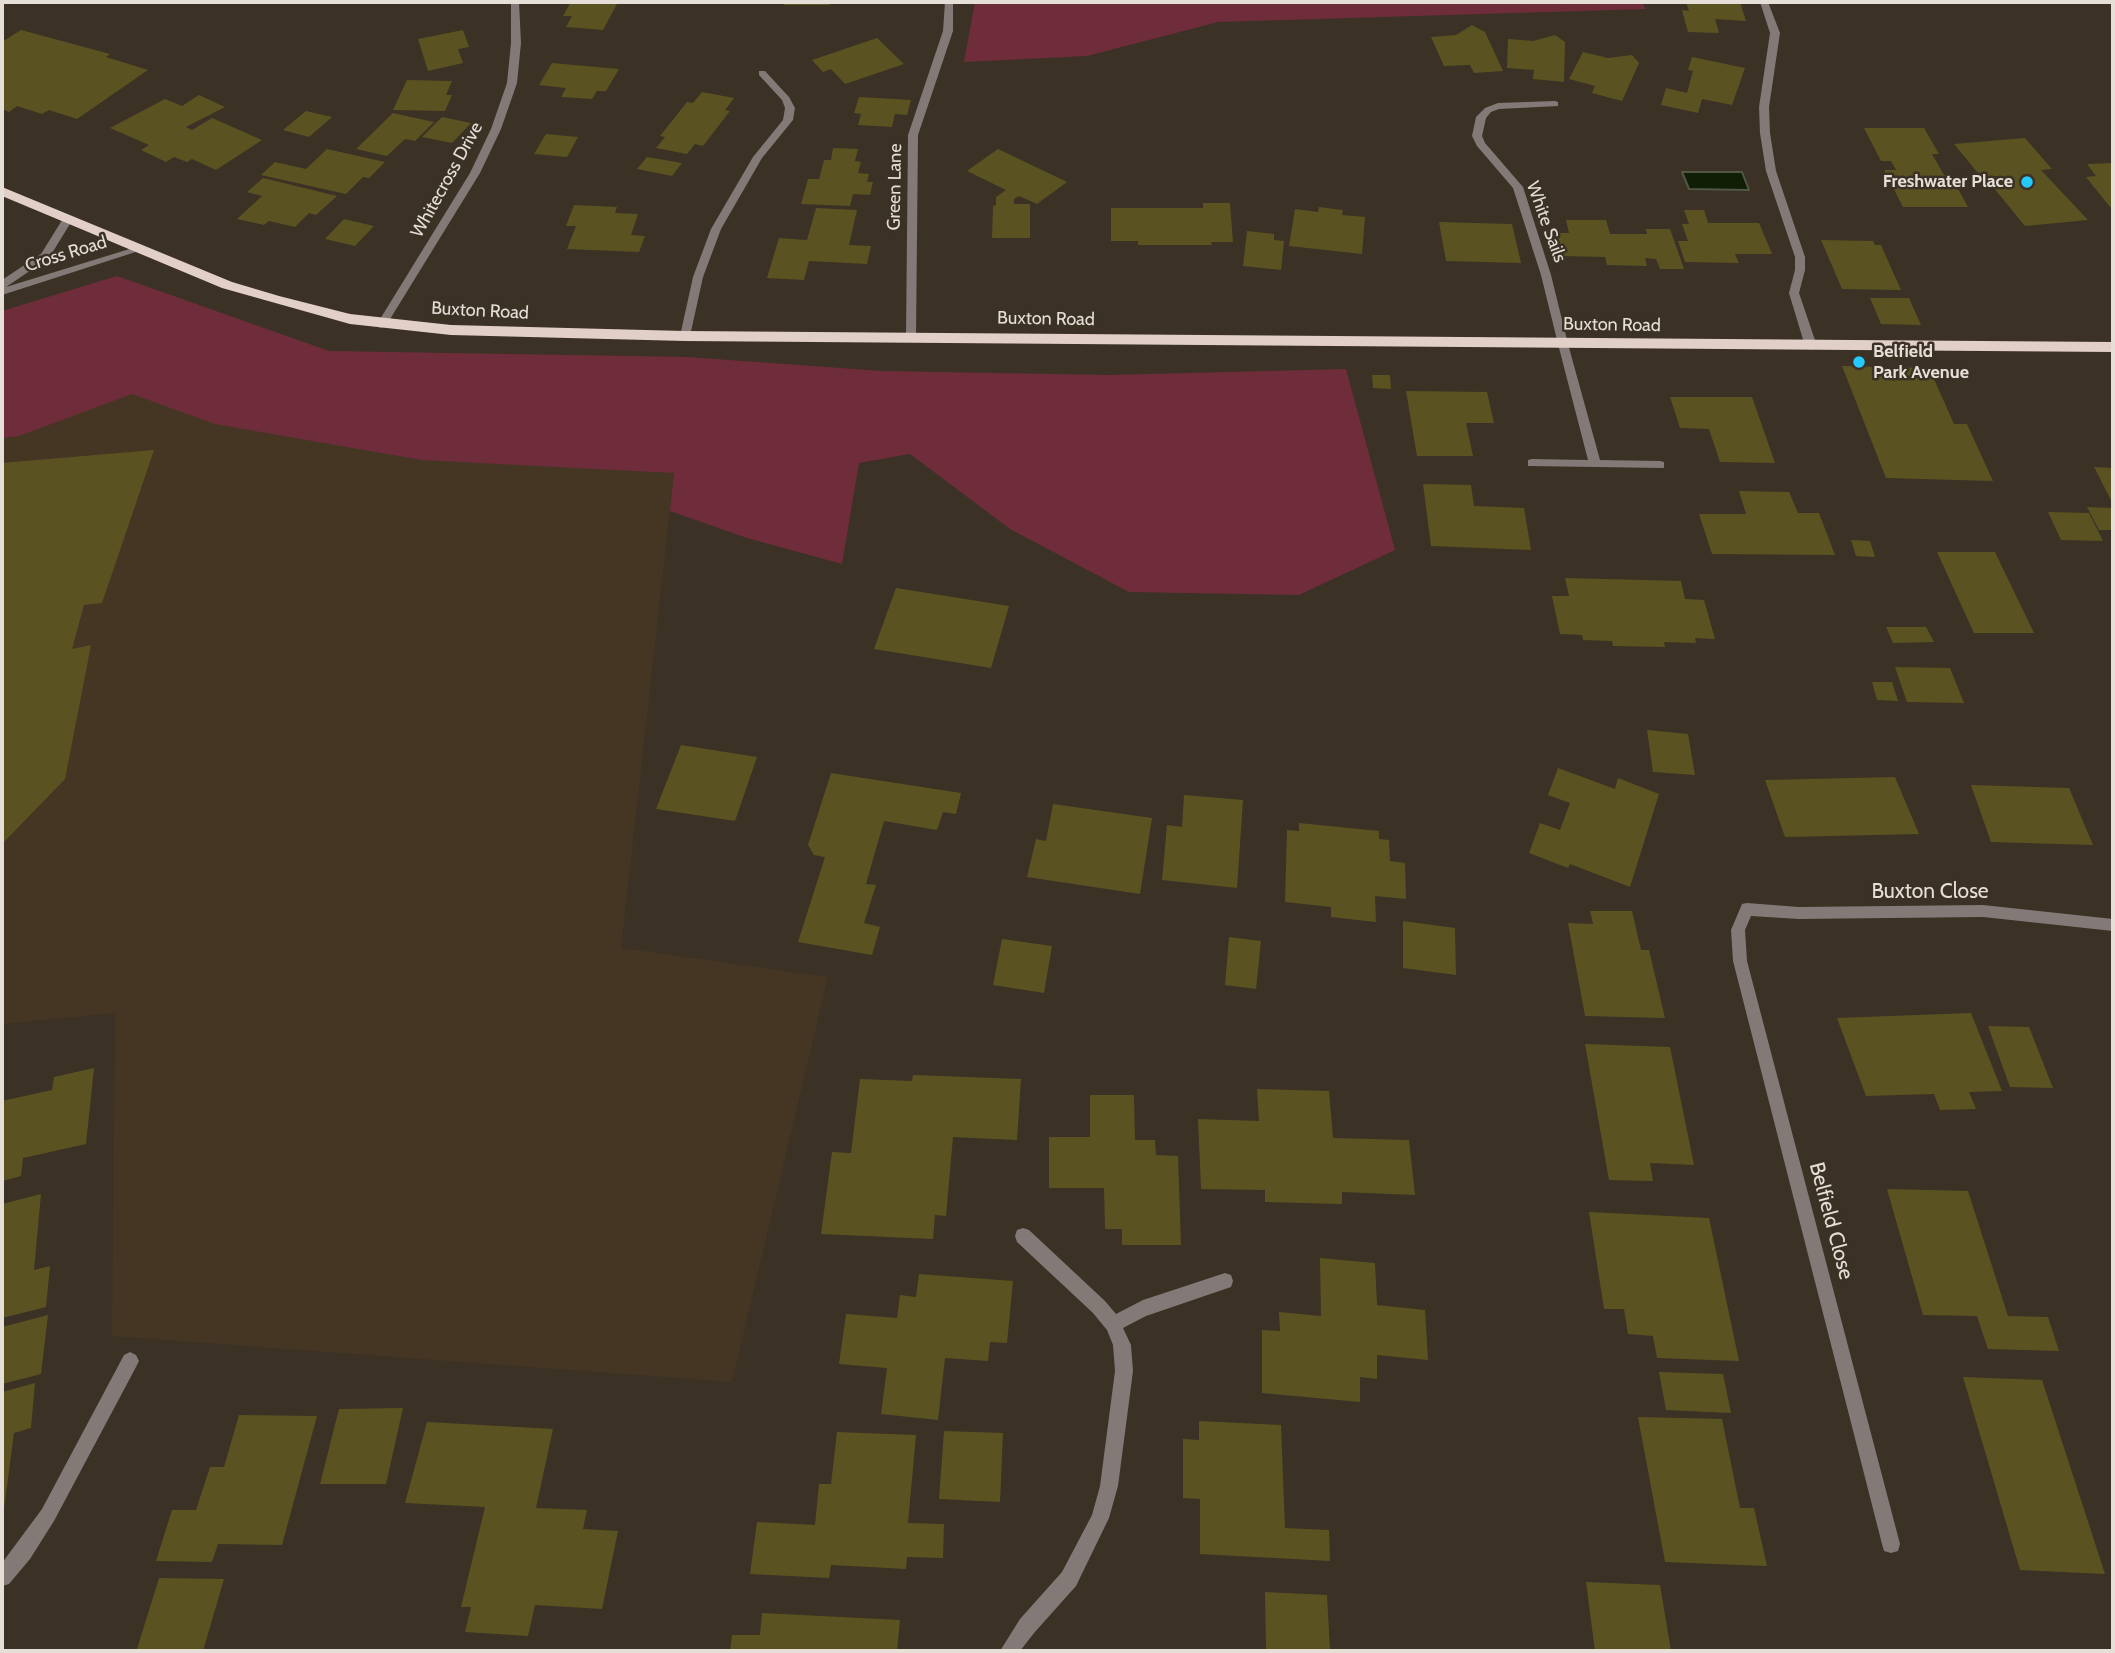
<!DOCTYPE html>
<style>
body{margin:0}
#map{position:relative;width:2115px;height:1653px;overflow:hidden;background:#3b3125;font-family:Cabin,sans-serif}
canvas{display:block}
.frame{position:absolute;inset:0;border:4px solid #e5dfd7;pointer-events:none}
</style>
<div id="map">
<canvas width="2115" height="1653"></canvas>
<div class="frame"></div>
</div>
<script>
const g = document.querySelector('canvas').getContext('2d');
g.lineJoin = 'round';
function fillPath(path, color) { g.fillStyle = color; g.fill(path, 'evenodd'); }
const poly = rows => new Path2D(rows.map(r => 'M' + r).join(''));
function stroke(path, color, width, dash) { g.strokeStyle = color; g.lineWidth = width; g.lineCap = dash ? 'butt' : 'round'; g.setLineDash(dash || []); g.stroke(path); }
function label(font, color, halo, rows, align = 'center') {
  g.font = font + ' Cabin,sans-serif'; g.lineWidth = 5; g.setLineDash([]); g.textBaseline = 'middle'; g.strokeStyle = halo; g.fillStyle = color; for (const [text, x, y, turn = 0] of rows) {
    g.save(); g.translate(x, y); g.rotate((+turn || 0) * Math.PI / 180); g.textAlign = isNaN(turn) ? turn : align; if (halo) g.strokeText(text, 0, 0); g.fillText(text, 0, 0); g.restore();
  }
}
fillPath(poly([
 [117,276,329,351,687,357,621,948,828,977,732,1382,112,1336,115,1013,2,1024,2,311]
]), '#453624');
fillPath(poly([
 [975,2,1641,2,1646,9,1218,22,1087,56,964,62],
 [117,276,329,351,687,357,882,371,1110,375,1346,369,1395,550,1299,595,1129,592,1010,529,910,454,859,463,842,564,747,538,670,511,674,473,422,460,215,424,132,394,19,436,2,438,2,311]
]), '#6f2d3c');
const water = poly([
 [1682,172,1742,172,1749,190,1689,189,1682,172]
]);
fillPath(water, '#101e06');
stroke(water, '#505845', 2);
fillPath(poly([
 [571,2,618,2,603,30,566,27,572,16,563,16],
 [784,2,830,2,830,5,784,5],
 [1686,2,1740,2,1746,21,1715,19,1719,33,1688,32,1682,10,1689,11],
 [1472,25,1485,32,1503,71,1474,73,1470,65,1444,66,1431,37,1456,35],
 [21,30,110,54,106,57,148,70,77,119,49,110,42,114,17,106,9,112,2,109,2,42],
 [463,30,469,47,458,49,463,63,428,71,418,39],
 [1555,35,1565,42,1564,82,1533,79,1534,70,1507,68,1508,39,1533,41],
 [877,38,904,64,845,84,831,69,823,72,812,60],
 [1583,52,1608,58,1632,55,1639,63,1622,101,1592,93,1595,86,1569,79],
 [1692,57,1745,68,1732,105,1702,99,1698,113,1661,105,1666,88,1687,93,1693,71,1688,70],
 [552,63,619,69,606,91,597,91,592,99,561,97,566,88,539,85],
 [407,80,452,81,446,95,452,95,445,111,393,110],
 [702,92,734,98,725,110,730,111,703,146,695,144,687,154,656,148,665,137,660,136,687,102,693,103],
 [199,95,225,107,186,127,192,130,212,118,262,140,216,170,192,159,187,162,174,157,166,162,141,150,149,145,110,128,165,99,182,106],
 [859,97,911,100,907,115,895,114,892,127,858,125,861,114,854,113],
 [306,111,332,117,309,137,283,130],
 [393,113,434,122,415,141,405,139,387,156,356,149],
 [442,117,471,123,452,143,422,137],
 [1864,128,1924,128,1939,154,1932,154,1944,175,1951,176,1968,207,1903,207,1884,170,1896,170,1891,161,1881,161],
 [546,134,578,137,567,157,534,154],
 [2025,138,2052,169,2041,170,2088,220,2025,226,1993,187,2005,186,1998,176,1982,178,1954,144],
 [833,148,858,149,855,161,861,162,858,173,869,174,867,182,873,182,870,195,853,194,850,206,801,204,808,179,819,179,824,160,831,160],
 [327,149,385,162,369,178,363,177,346,194,261,175,275,162,306,169],
 [998,149,1067,182,1037,204,1019,196,1014,199,1014,204,1030,204,1030,238,992,238,993,206,996,205,996,197,1006,190,967,171],
 [647,157,682,163,672,176,637,169],
 [2113,163,2113,206,2110,207,2086,177,2096,176,2087,164],
 [263,178,337,196,316,215,309,213,295,227,269,221,264,225,237,219,262,196,247,192],
 [1203,203,1230,203,1233,242,1211,242,1212,245,1138,245,1138,241,1111,241,1111,208,1203,208],
 [574,205,617,207,615,213,638,214,631,235,645,236,639,252,567,249,576,226,566,226],
 [1319,207,1343,210,1342,215,1365,217,1362,254,1289,246,1295,209,1318,212],
 [816,208,857,210,849,245,871,246,867,264,809,261,804,280,767,278,779,238,807,240],
 [1684,210,1704,210,1708,223,1759,223,1772,254,1735,254,1739,263,1685,262,1678,241,1688,241,1682,224,1689,224],
 [344,219,374,226,355,246,325,239],
 [1566,220,1606,220,1610,234,1647,234,1646,229,1670,229,1684,269,1660,269,1656,259,1645,258,1647,266,1607,265,1605,257,1562,256,1555,233,1569,233],
 [1439,222,1512,224,1521,263,1446,261],
 [1247,231,1274,234,1274,240,1284,241,1281,270,1243,266],
 [1821,240,1873,241,1875,245,1881,245,1901,290,1842,289],
 [1870,298,1909,298,1921,325,1881,324],
 [1842,366,1929,368,1954,424,1967,424,1993,481,1886,478],
 [1372,375,1390,375,1391,389,1373,388],
 [1406,391,1487,392,1494,423,1466,423,1473,456,1417,456],
 [1670,397,1752,397,1775,463,1720,462,1709,429,1680,428],
 [154,450,102,603,84,605,72,649,91,645,65,779,2,844,2,463],
 [2094,467,2113,468,2113,504],
 [1423,484,1471,485,1474,506,1524,508,1531,550,1431,546],
 [1739,491,1789,492,1798,513,1819,513,1835,555,1712,554,1699,514,1746,514],
 [2087,507,2113,508,2113,530,2099,530],
 [2048,512,2089,513,2103,541,2061,540],
 [1851,540,1870,541,1875,557,1856,556],
 [1937,552,1995,552,2034,633,1974,633],
 [1565,578,1681,581,1685,599,1704,600,1715,639,1695,638,1696,643,1664,642,1665,647,1613,646,1612,641,1583,640,1582,635,1560,634,1552,596,1569,596],
 [896,588,1009,606,991,668,874,649],
 [1886,627,1926,627,1934,642,1893,643],
 [1895,667,1950,668,1964,703,1907,702],
 [1872,682,1892,682,1898,701,1877,700],
 [1647,730,1688,734,1695,775,1653,772],
 [681,745,757,757,735,821,656,809],
 [1558,768,1615,789,1618,778,1659,794,1630,887,1570,864,1568,868,1529,853,1540,823,1560,830,1570,803,1548,795],
 [831,773,961,793,956,814,943,812,937,830,884,821,866,884,876,885,864,923,880,927,872,955,798,942,825,857,814,855,808,845],
 [1895,777,1919,834,1785,837,1765,780],
 [1971,785,2069,788,2093,845,1991,842],
 [1184,795,1243,800,1237,888,1162,880,1167,825,1182,827],
 [1053,804,1152,818,1140,894,1027,877,1036,839,1046,841],
 [1299,823,1379,831,1379,839,1389,840,1390,861,1405,863,1406,899,1375,896,1376,922,1331,917,1331,907,1285,902,1287,830,1299,831],
 [1590,911,1632,911,1641,950,1649,950,1665,1018,1585,1016,1568,923,1593,924],
 [1403,921,1455,928,1456,975,1403,968],
 [1229,937,1261,941,1256,989,1225,985],
 [1002,939,1052,946,1044,993,993,985],
 [1971,1013,2002,1091,1969,1092,1976,1109,1940,1110,1934,1094,1866,1096,1837,1018],
 [1988,1026,2029,1027,2053,1088,2010,1087],
 [1585,1044,1670,1047,1694,1165,1650,1163,1653,1181,1609,1180],
 [94,1068,86,1144,23,1158,21,1176,2,1181,2,1101,52,1090,54,1077],
 [913,1075,1021,1079,1017,1140,953,1137,946,1216,935,1215,933,1239,821,1234,832,1152,851,1153,860,1079,912,1081],
 [1257,1089,1329,1091,1333,1138,1409,1140,1415,1195,1342,1192,1342,1204,1265,1202,1265,1190,1201,1189,1198,1119,1259,1121],
 [1090,1095,1134,1095,1135,1140,1155,1140,1156,1155,1178,1156,1181,1245,1122,1245,1122,1229,1105,1229,1104,1188,1049,1188,1049,1137,1090,1137],
 [1887,1189,1968,1191,2008,1316,2048,1317,2059,1351,1988,1349,1977,1316,1923,1315],
 [41,1194,34,1270,50,1266,46,1307,2,1318,2,1204],
 [1589,1212,1709,1218,1739,1361,1657,1358,1653,1336,1628,1334,1624,1309,1604,1309],
 [1320,1258,1375,1263,1377,1305,1425,1310,1428,1360,1377,1355,1377,1379,1360,1377,1360,1402,1262,1393,1262,1330,1280,1331,1279,1312,1321,1316],
 [919,1274,1013,1281,1007,1343,990,1342,988,1361,945,1358,938,1420,881,1414,887,1368,839,1364,846,1314,897,1318,900,1295,916,1297],
 [48,1315,41,1374,2,1384,2,1327],
 [1659,1372,1723,1374,1731,1413,1666,1410],
 [1963,1377,2042,1380,2105,1574,2020,1570],
 [35,1383,31,1428,14,1433,2,1524,2,1392],
 [403,1408,386,1484,320,1484,339,1409],
 [239,1415,317,1416,282,1545,218,1544,212,1562,156,1561,172,1510,196,1510,210,1467,224,1467],
 [1638,1417,1722,1419,1740,1508,1754,1508,1767,1566,1665,1562],
 [1199,1421,1281,1425,1285,1528,1329,1530,1330,1561,1200,1554,1200,1499,1183,1498,1183,1439,1199,1440],
 [427,1422,553,1429,536,1508,587,1510,583,1529,618,1531,602,1609,535,1605,528,1636,465,1632,471,1607,461,1607,485,1507,405,1503],
 [944,1431,1003,1433,1000,1502,939,1499],
 [837,1432,916,1435,908,1523,944,1524,943,1558,907,1557,906,1569,831,1565,829,1578,750,1574,757,1522,815,1525,819,1484,831,1484],
 [159,1578,224,1579,203,1651,137,1649],
 [1586,1582,1660,1585,1671,1651,1595,1651],
 [1265,1592,1327,1595,1330,1651,1266,1651],
 [762,1613,900,1620,897,1651,730,1651,732,1635,760,1635]
]), '#5a5321');
fillPath(poly([
 [945,2,953,2,953,31,918,135,916,336,911,340,906,336,908,135,943,31,945,2],
 [1760,2,1768,2,1780,33,1769,107,1770,133,1776,171,1805,257,1805,270,1799,293,1817,346,1811,350,1805,346,1789,293,1795,270,1795,257,1766,171,1760,133,1759,107,1770,33,1760,2],
 [1555,101,1558,102,1558,106,1499,109,1491,112,1486,118,1482,136,1485,143,1523,187,1551,275,1568,344,1563,348,1558,344,1541,275,1513,188,1477,146,1472,136,1476,117,1485,108,1498,103,1555,101]
]), '#837a77');
fillPath(poly([
 [511,2,519,2,521,43,517,83,501,129,480,173,387,324,382,328,378,327,377,324,470,173,491,129,507,83,511,43,511,2],
 [759,71,765,71,789,97,795,108,793,120,762,158,721,229,703,277,690,336,685,340,681,339,680,336,693,277,711,229,753,157,783,120,785,108,782,100,759,75,759,71],
 [68,216,73,219,49,258,6,287,136,247,144,247,145,249,2,295,2,280,41,254,64,217,68,216],
 [1563,340,1568,344,1600,460,1660,461,1664,462,1664,468,1528,466,1528,460,1532,459,1588,460,1558,344,1563,340],
 [1747,903,1799,907,1983,905,2113,919,2113,931,1983,917,1799,919,1751,916,1745,930,1747,961,1900,1544,1898,1551,1891,1553,1884,1551,1882,1544,1733,961,1731,930,1742,904,1747,903],
 [1023,1228,1029,1230,1105,1301,1116,1314,1143,1300,1225,1273,1231,1275,1233,1281,1231,1287,1146,1316,1123,1328,1131,1345,1133,1371,1118,1486,1109,1518,1076,1586,1034,1633,1020,1651,1000,1651,1020,1619,1062,1572,1092,1515,1100,1486,1115,1371,1113,1345,1107,1330,1093,1313,1017,1242,1015,1236,1017,1230,1023,1228],
 [130,1352,136,1355,139,1361,136,1367,54,1521,30,1559,9,1584,2,1586,2,1563,42,1509,124,1355,130,1352]
]), '#837a77');
fillPath(poly([
 [2,187,232,282,279,296,350,314,451,325,685,331,2113,342,2113,352,685,341,451,335,350,324,222,288,2,196,2,187]
]), '#e2cfc8');
for (const [x, y, r, color] of [
 [2027,182,7,"#25c9fe"],
 [1859,362,7,"#25c9fe"]
]) { const dot = new Path2D(); dot.arc(x, y, r, 0, 2 * Math.PI); g.fillStyle = color; g.fill(dot); stroke(dot, '#3b3125', 2.5); }
label('18px', '#e5dfd7', '#3b3125', [
 ["Whitecross Drive",447,180,-61],
 ["Green Lane",895,187,-89],
 ["White Sails",1546,222,70],
 ["Cross Road",66,254,-17],
 ["Buxton Road",480,311,3],
 ["Buxton Road",1046,319,1],
 ["Buxton Road",1612,325,1]
]);
label('bold 18px', '#e5dfd7', '#3b3125', [
 ["Freshwater Place",2013,182],
 ["Belfield",1873,352,"left"],
 ["Park Avenue",1873,373,"left"]
], 'right');
label('21px', '#e5dfd7', '#3b3125', [
 ["Buxton Close",1930,892],
 ["Belfield Close",1831,1221,75]
]);
</script>
